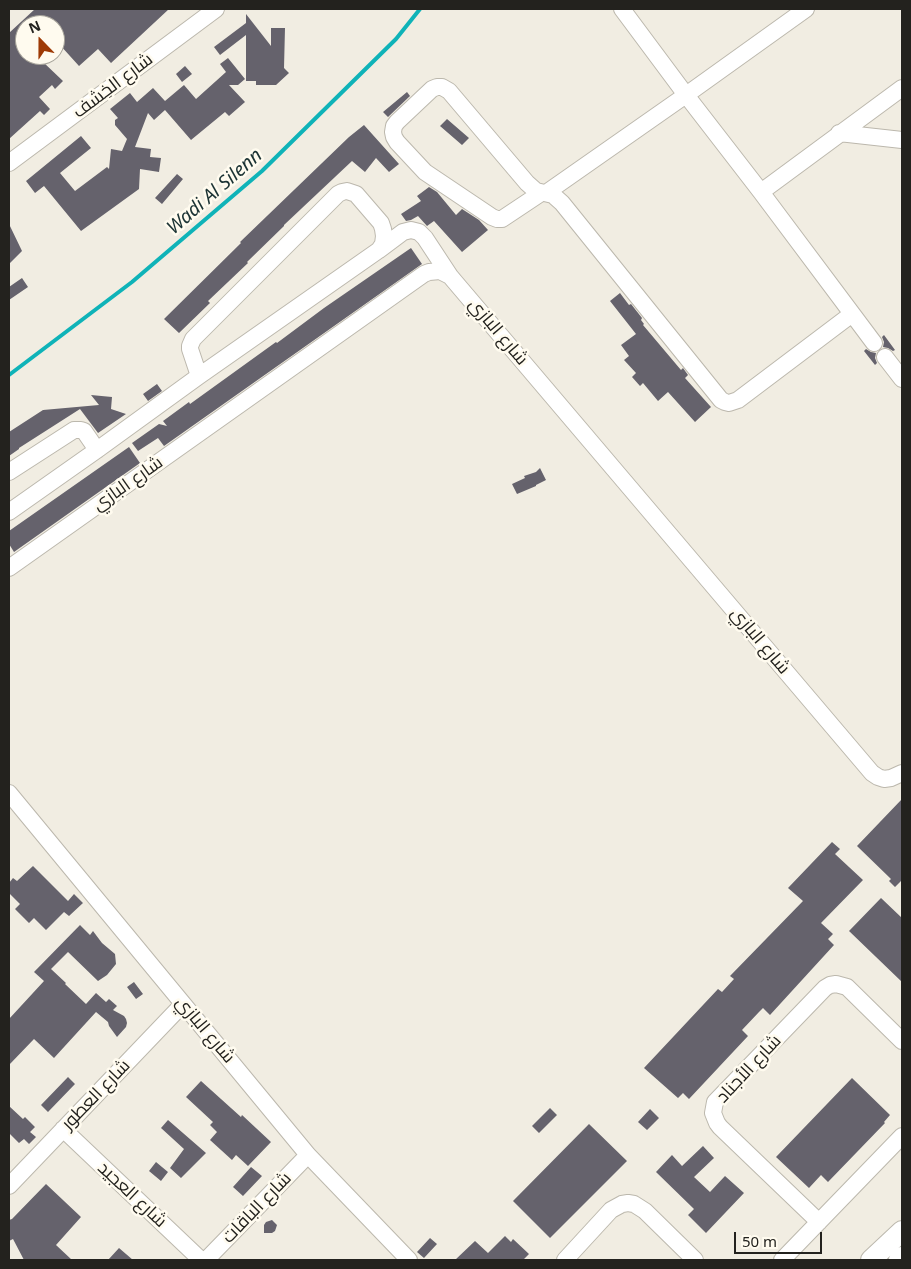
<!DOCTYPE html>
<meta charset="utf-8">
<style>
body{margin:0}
#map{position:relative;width:911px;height:1269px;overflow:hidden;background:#f1ede2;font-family:"Noto Sans",sans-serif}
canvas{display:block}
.frame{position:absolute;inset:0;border:10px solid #23221e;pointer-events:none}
.north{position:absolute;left:15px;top:15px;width:50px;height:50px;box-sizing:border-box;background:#fffbef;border:1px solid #a7a49b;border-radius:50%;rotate:338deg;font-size:14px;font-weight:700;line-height:20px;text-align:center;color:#23221e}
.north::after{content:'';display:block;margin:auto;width:18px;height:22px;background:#9e3a05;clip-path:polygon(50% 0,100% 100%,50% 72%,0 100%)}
.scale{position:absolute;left:734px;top:1232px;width:88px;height:22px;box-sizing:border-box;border:2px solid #23221e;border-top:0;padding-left:6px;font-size:15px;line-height:18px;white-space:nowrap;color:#23221e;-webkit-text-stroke:4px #fffbef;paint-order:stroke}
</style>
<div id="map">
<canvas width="911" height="1269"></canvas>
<div class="frame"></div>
<div class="north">N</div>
<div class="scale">50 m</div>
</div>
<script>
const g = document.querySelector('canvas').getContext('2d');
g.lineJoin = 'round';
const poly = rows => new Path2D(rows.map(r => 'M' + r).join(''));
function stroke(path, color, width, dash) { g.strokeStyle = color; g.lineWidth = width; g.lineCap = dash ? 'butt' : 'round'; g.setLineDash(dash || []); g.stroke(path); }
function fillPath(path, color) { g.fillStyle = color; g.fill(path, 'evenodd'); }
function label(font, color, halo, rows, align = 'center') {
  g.font = font + ' "Noto Sans",Cairo,sans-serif'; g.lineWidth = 5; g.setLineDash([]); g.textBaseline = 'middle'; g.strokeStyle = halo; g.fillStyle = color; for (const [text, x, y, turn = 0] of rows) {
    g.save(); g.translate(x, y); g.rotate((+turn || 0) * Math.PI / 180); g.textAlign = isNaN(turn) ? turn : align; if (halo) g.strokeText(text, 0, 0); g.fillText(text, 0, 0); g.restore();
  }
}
stroke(poly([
 [9,375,132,282,262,171,396,39,420,9]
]), '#0fb3b8', 4);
fillPath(poly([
 [35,9,169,9,111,63,98,49,79,66,60,45,55,50,55,25,25,25,25,55,49,55,42,61,63,81,55,89,52,85,39,97,50,109,44,115,40,111,9,139,9,33],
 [246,14,271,46,271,28,285,28,284,68,289,73,276,85,256,85,256,81,246,81,246,35,220,55,214,47,246,23],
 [228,58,245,79,238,85,229,85,245,102,229,116,225,112,191,140,165,110,154,120,148,113,135,147,151,149,150,157,161,158,159,172,140,169,139,189,81,231,44,186,35,193,26,181,81,136,91,148,60,173,75,191,107,167,109,169,111,149,122,151,127,139,115,125,115,120,118,118,110,109,130,93,137,102,153,88,165,101,184,85,196,99,226,72,220,64],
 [185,66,192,74,182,82,176,74],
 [407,92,410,96,388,117,383,112],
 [447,119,469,138,462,145,440,126],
 [364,125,399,164,389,172,376,158,365,172,352,161,284,225,284,226,247,262,248,263,208,301,210,303,179,333,164,319,241,243,240,242,349,137],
 [177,174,183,179,162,204,155,198],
 [429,187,437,192,456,215,462,209,479,220,488,230,462,252,434,221,427,226,418,216,411,220,406,221,401,214,421,201,417,196],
 [9,224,22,251,9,264],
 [411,248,422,264,164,446,158,438,138,451,132,443,159,424,167,426,163,421,189,402,190,404,276,342,277,343,324,308],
 [22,278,28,287,9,300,9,287],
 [620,293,629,305,631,304,642,318,641,320,644,324,643,325,681,370,683,368,688,375,685,378,711,407,695,422,668,392,658,401,643,383,640,386,632,377,636,373,624,360,629,356,621,345,636,334,610,301],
 [884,335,895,350,893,351,888,348,883,347,884,342,882,337],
 [866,349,871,352,876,353,875,358,877,363,875,365,864,351],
 [157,384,162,391,148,401,143,394],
 [91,395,112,397,111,409,126,414,98,433,80,409,19,448,19,449,9,456,9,432,43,410,99,405],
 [129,447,140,463,14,552,9,544,9,531],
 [540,468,546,480,536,485,536,486,517,494,512,484,525,478,524,476,536,472],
 [902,799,902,880,895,887,889,881,891,879,857,846],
 [832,842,840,849,835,854,863,880,821,923,833,934,828,939,834,945,770,1015,763,1008,759,1012,742,1030,748,1036,689,1099,683,1093,678,1098,644,1068,718,989,722,992,734,979,730,976,803,901,788,888],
 [33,866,68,901,74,894,83,903,69,916,64,912,46,930,34,918,29,923,15,909,20,904,9,893,9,883,13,878,17,881],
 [881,898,902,918,902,982,849,931],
 [80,925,90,935,93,931,102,943,115,954,116,964,107,975,98,981,68,952,51,969,66,983,65,984,86,1004,96,993,106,1002,109,999,117,1006,113,1010,124,1016,126,1019,127,1023,126,1027,117,1037,109,1026,108,1022,96,1012,54,1058,34,1039,9,1065,9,1019,44,981,34,972],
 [134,982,143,994,136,999,127,987],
 [68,1077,75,1084,48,1112,41,1105],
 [852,1078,890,1115,884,1122,885,1123,828,1182,821,1175,809,1188,776,1157],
 [201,1081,241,1117,242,1115,271,1142,248,1166,236,1155,232,1160,210,1140,217,1132,210,1125,213,1122,186,1097],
 [9,1106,23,1119,25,1117,35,1127,30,1132,36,1137,29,1144,24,1139,19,1143,9,1133],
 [550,1108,557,1115,539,1133,532,1126],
 [650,1109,659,1118,647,1130,638,1122],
 [168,1120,206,1153,181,1178,170,1168,184,1149,161,1128],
 [589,1124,627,1161,550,1238,513,1201],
 [703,1146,714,1158,694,1177,710,1192,725,1176,744,1193,706,1233,688,1215,694,1209,656,1172,672,1155,682,1166],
 [156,1162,168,1172,161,1181,149,1171],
 [251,1167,262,1176,243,1196,233,1187],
 [46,1184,81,1217,56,1245,72,1260,24,1260,13,1239,9,1241,9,1220,12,1219],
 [272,1220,277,1225,275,1231,272,1233,264,1233,264,1225,266,1222],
 [505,1236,511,1242,513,1239,529,1254,523,1260,455,1260,475,1241,488,1253],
 [430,1238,437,1244,424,1258,417,1252],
 [119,1248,133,1260,108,1260]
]), '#65626c');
const minor = poly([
 [622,9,686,95,761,192,874,343],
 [839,133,902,140],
 [9,163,216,9],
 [761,192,902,88],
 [541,193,502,219,497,219,492,217,425,172,397,142,394,137,393,132,394,126,397,122,432,89,437,87,442,87,449,91,527,183,536,191,553,195,562,203,721,400,725,402,729,403,738,400,852,314],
 [546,193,686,95,806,9],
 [885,357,902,379],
 [199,376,190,349,190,346,193,339,338,194,342,192,347,191,356,194,381,223,383,229,384,236,383,244,379,250],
 [9,472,74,430,81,430,84,431,97,450],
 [9,512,97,450,199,376,379,250,403,232,411,230,419,232,425,238,450,276],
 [9,568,424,274,429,272,440,271,450,276,872,773,878,777,884,779,891,778,902,773],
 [9,793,308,1155,409,1260],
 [63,1129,201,1260],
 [9,1186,183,1004],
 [819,1222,720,1127,717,1123,713,1113,715,1102,825,988,830,985,836,984,847,987,902,1041],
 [206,1260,308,1155],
 [565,1260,611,1210,622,1204,628,1203,634,1204,645,1211,695,1260],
 [782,1260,902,1136]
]);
const major = poly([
 [871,1260,902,1231]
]);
const highway = poly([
 [900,1260,902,1258]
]);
stroke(minor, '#bcb8ad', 18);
stroke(major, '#bcb8ad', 22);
stroke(highway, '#bcb8ad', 24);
stroke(minor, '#fff', 16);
stroke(major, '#fff', 20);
stroke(highway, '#fff', 22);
label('18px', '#23221e', '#fffbef', [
 ["شارع الخِشف",113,86,-37],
 ["شارع البازي",498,332,50],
 ["شارع البازي",128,484,-35],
 ["شارع البازي",760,641,50],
 ["شارع البازي",205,1030,50],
 ["شارع الأجناد",749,1069,-47],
 ["شارع العطور",96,1095,-46],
 ["شارع العجيد",132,1195,43],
 ["شارع الباقات",257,1208,-46]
]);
label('italic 19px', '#1b3233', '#fffbef', [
 ["Wadi Al Silenn",215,192,-41]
]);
</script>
